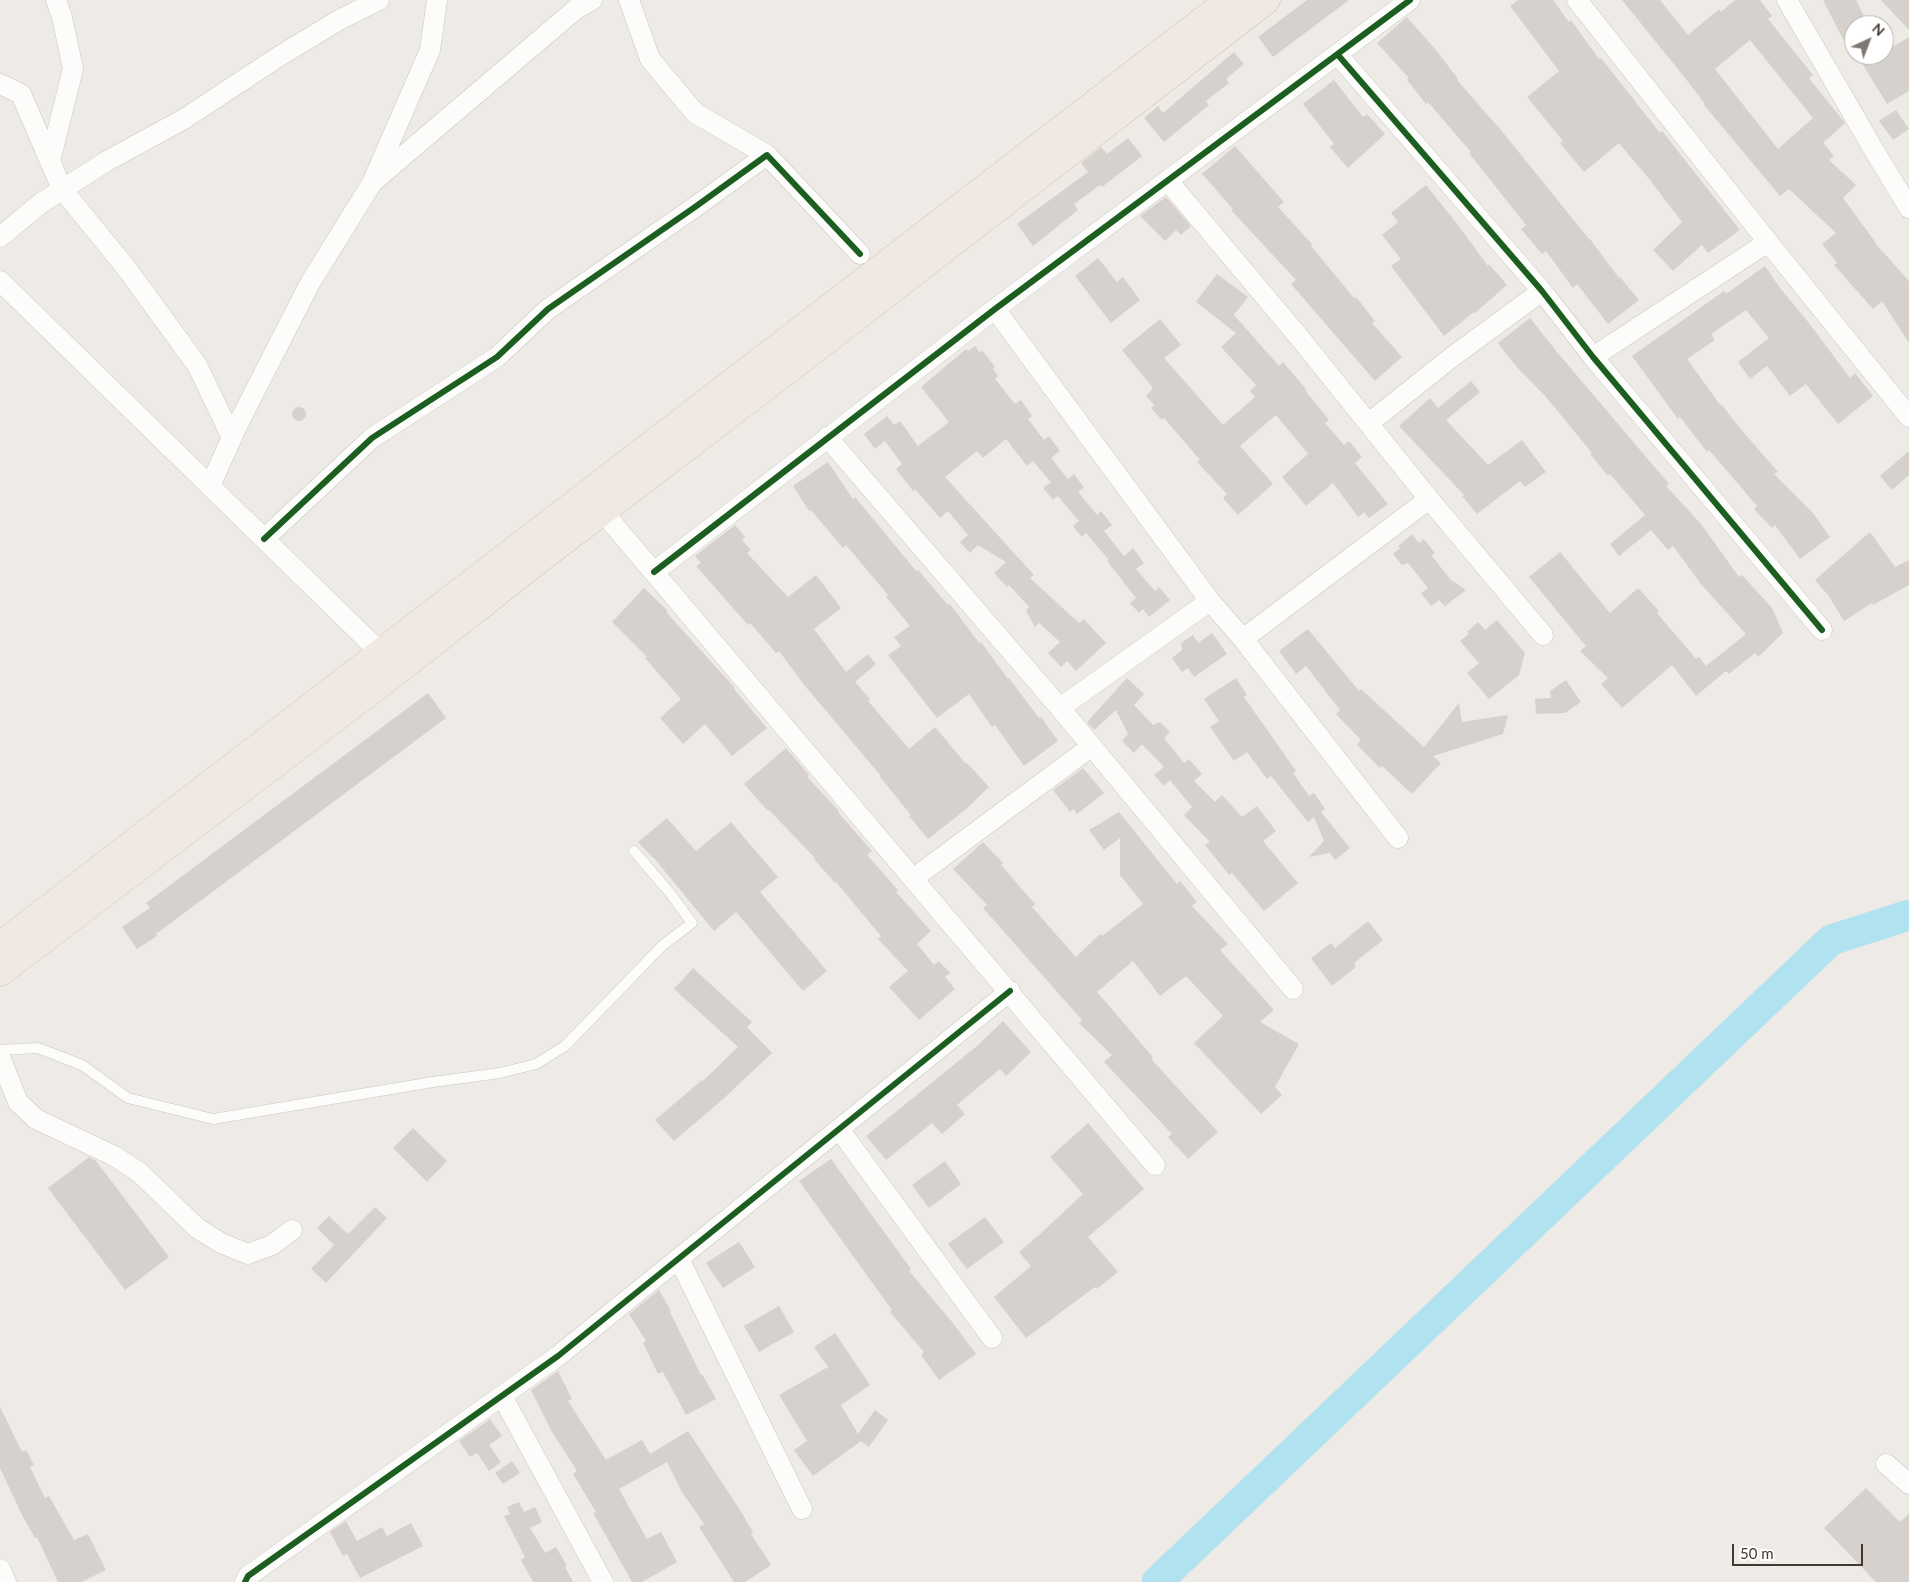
<!DOCTYPE html>
<style>
body{margin:0}
#map{position:relative;width:1909px;height:1582px;overflow:hidden;background:#eeeae5;font-family:Lato,sans-serif}
canvas{display:block}
.north{position:absolute;left:1844px;top:15px;width:50px;height:50px;box-sizing:border-box;background:#fff;border:1px solid #b4b0ad;border-radius:50%;rotate:43deg;font-size:14px;font-weight:700;line-height:20px;text-align:center;color:#433932}
.north::after{content:'';display:block;margin:auto;width:18px;height:22px;background:#7f7771;clip-path:polygon(50% 0,100% 100%,50% 72%,0 100%)}
.scale{position:absolute;left:1732px;top:1544px;width:131px;height:22px;box-sizing:border-box;border:2px solid #433932;border-top:0;padding-left:6px;font-size:15px;line-height:18px;white-space:nowrap;color:#433932;-webkit-text-stroke:4px #fff;paint-order:stroke}
</style>
<div id="map">
<canvas width="1909" height="1582"></canvas>
<div class="north">N</div>
<div class="scale">50 m</div>
</div>
<script>
const g = document.querySelector('canvas').getContext('2d');
g.lineJoin = 'round';
const poly = rows => new Path2D(rows.map(r => 'M' + r).join(''));
function stroke(path, color, width, dash) { g.strokeStyle = color; g.lineWidth = width; g.lineCap = dash ? 'butt' : 'round'; g.setLineDash(dash || []); g.stroke(path); }
function fillPath(path, color) { g.fillStyle = color; g.fill(path, 'evenodd'); }
stroke(poly([
 [1157,1582,1831,940,1909,915]
]), '#b1e2f0', 31);
fillPath(poly([
 [1307,0,1349,0,1273,57,1258,37],
 [1518,0,1553,0,1569,22,1571,20,1599,59,1601,58,1660,133,1662,131,1740,230,1708,253,1702,245,1673,271,1653,250,1682,222,1650,180,1619,143,1584,172,1560,143,1563,141,1527,97,1559,71,1510,6],
 [1622,0,1660,0,1688,35,1719,9,1721,12,1735,0,1760,0,1772,16,1768,19,1813,75,1809,78,1845,123,1823,143,1834,156,1829,160,1856,185,1843,198,1876,243,1875,243,1909,281,1909,343,1882,301,1873,309,1834,265,1837,263,1822,244,1836,233,1789,189,1780,196,1704,105,1705,104,1682,74],
 [1750,40,1813,118,1778,149,1715,69],
 [1823,0,1856,0,1868,25,1854,25,1854,61],
 [1881,0,1909,0,1909,30],
 [1407,17,1436,50,1458,79,1457,80,1500,129,1589,239,1590,239,1619,278,1620,277,1639,300,1608,324,1577,284,1573,288,1546,251,1542,254,1521,229,1526,225,1469,153,1471,152,1428,102,1426,104,1407,80,1409,78,1377,43],
 [1909,37,1909,91,1887,104,1857,55,1884,55,1884,52],
 [1234,52,1244,64,1226,79,1229,83,1206,101,1209,105,1164,142,1144,118,1158,106,1163,113],
 [1334,80,1363,117,1367,114,1385,134,1348,168,1330,147,1334,144,1303,104],
 [1896,110,1909,129,1893,140,1879,121],
 [1128,138,1142,156,1102,187,1100,185,1074,204,1078,210,1033,246,1017,224,1088,172,1081,163,1101,147,1107,154],
 [1235,146,1284,202,1278,207,1312,244,1311,246,1354,298,1356,297,1375,321,1372,323,1402,357,1375,381,1291,284,1296,280,1231,210,1233,209,1202,174],
 [1426,185,1458,225,1488,266,1489,264,1507,285,1475,313,1474,312,1444,336,1391,266,1401,259,1382,235,1398,222,1391,213],
 [1166,197,1191,226,1181,235,1176,230,1165,241,1140,216],
 [1098,258,1117,282,1123,277,1140,300,1111,323,1075,276],
 [1765,266,1780,288,1809,323,1850,378,1855,373,1873,396,1838,424,1806,384,1790,396,1767,366,1750,379,1738,362,1769,338,1746,310,1711,334,1715,340,1687,359,1721,406,1722,405,1739,427,1778,472,1774,474,1813,513,1830,537,1800,559,1775,525,1772,528,1754,509,1757,506,1709,450,1707,452,1680,417,1678,419,1632,356,1724,291,1726,294],
 [1217,274,1248,297,1234,315,1279,366,1283,362,1306,389,1305,390,1329,420,1325,423,1344,445,1349,441,1362,457,1355,463,1388,504,1369,518,1364,512,1358,517,1333,483,1306,506,1282,477,1308,454,1276,415,1240,446,1273,484,1238,515,1223,498,1227,494,1197,462,1200,460,1164,418,1162,420,1151,408,1154,405,1146,396,1153,388,1122,350,1160,319,1181,345,1164,358,1223,425,1255,397,1250,391,1256,385,1221,347,1236,333,1196,302],
 [1530,318,1557,352,1669,484,1666,486,1701,524,1739,577,1742,575,1772,608,1783,633,1758,657,1755,653,1729,674,1726,671,1696,696,1672,665,1622,708,1601,684,1608,678,1580,651,1586,646,1529,577,1560,552,1610,613,1638,588,1659,611,1657,613,1696,659,1699,657,1706,666,1746,634,1701,584,1673,546,1668,550,1651,530,1619,556,1610,544,1645,515,1610,474,1608,476,1590,454,1592,453,1546,397,1515,365,1498,343],
 [975,346,980,353,982,350,995,367,993,369,998,376,995,379,1015,404,1021,400,1032,416,1028,419,1044,440,1049,436,1060,451,1051,458,1068,479,1074,474,1084,488,1078,492,1097,515,1101,511,1112,525,1104,531,1124,556,1133,548,1144,563,1136,569,1155,591,1159,587,1170,600,1149,617,1143,609,1139,613,1130,603,1136,598,1107,561,1109,560,1086,533,1082,537,1073,526,1079,521,1058,496,1053,500,1043,488,1051,482,1033,461,1027,466,1006,439,983,458,977,451,945,477,1034,575,1030,578,1079,623,1084,619,1106,643,1076,671,1067,661,1061,667,1048,653,1060,642,1039,623,1035,627,1026,611,1029,607,1009,585,1007,587,994,573,1006,562,978,545,970,553,960,542,968,535,948,511,940,518,915,489,913,491,896,469,902,464,885,441,875,449,864,434,887,416,894,425,900,421,918,446,949,422,921,387,966,349,968,351],
 [1471,381,1480,392,1446,420,1488,465,1522,440,1546,472,1525,487,1520,481,1477,514,1462,496,1464,495,1399,426,1430,398,1438,408],
 '292 414a7 7 0 1 1 14 0a7 7 0 1 1-14 0Z',
 [1909,451,1909,475,1892,490,1880,476],
 [828,462,853,499,855,497,916,571,918,570,948,605,950,604,979,643,981,642,1008,679,1009,678,1039,718,1041,717,1058,741,1024,766,995,725,992,727,969,694,937,718,888,655,901,646,894,637,910,626,886,597,888,595,846,545,843,548,811,510,809,511,793,486],
 [735,525,745,537,742,540,751,550,747,553,788,597,816,575,841,608,814,629,846,672,868,654,876,664,855,682,870,699,868,701,909,749,935,727,966,764,967,763,989,787,965,810,928,839,909,816,911,815,880,777,881,776,805,686,779,651,776,653,750,623,748,625,696,566,701,563,695,556],
 [1870,532,1895,567,1909,560,1909,585,1873,605,1872,603,1844,621,1828,595,1815,580],
 [1412,534,1419,543,1424,539,1435,553,1431,555,1451,580,1466,590,1445,606,1439,600,1431,606,1421,593,1428,588,1408,563,1402,565,1393,554,1400,548,1398,546],
 [644,588,668,611,666,612,735,688,734,689,767,728,732,756,705,724,683,744,660,718,681,699,645,658,647,657,612,622],
 [1497,620,1525,653,1519,675,1489,699,1467,673,1479,663,1460,641,1469,634,1467,632,1478,622,1485,630],
 [1308,629,1359,691,1361,689,1424,747,1459,703,1462,722,1508,715,1503,734,1433,756,1441,763,1412,794,1382,766,1380,768,1357,745,1361,740,1336,714,1340,710,1306,666,1296,674,1279,651],
 [1212,633,1227,654,1194,677,1188,668,1182,672,1172,658,1182,650,1181,643,1193,635,1198,643],
 [1127,678,1144,694,1134,705,1153,725,1160,722,1170,732,1164,738,1184,763,1189,759,1202,774,1194,781,1215,802,1222,795,1242,817,1257,806,1276,831,1263,841,1298,883,1264,911,1232,873,1229,875,1205,845,1210,842,1184,815,1192,807,1170,780,1164,786,1154,775,1164,767,1142,744,1134,753,1122,741,1128,734,1116,710,1094,730,1087,722],
 [1236,678,1247,695,1244,697,1296,771,1293,773,1309,796,1314,793,1325,809,1321,812,1350,848,1335,860,1330,853,1309,857,1324,841,1314,817,1308,822,1271,776,1267,779,1247,752,1234,761,1210,727,1219,721,1204,699],
 [1566,680,1581,702,1565,713,1536,714,1535,699,1551,698,1550,691],
 [428,693,446,718,156,934,157,936,137,949,122,927,150,908,146,903],
 [786,748,809,775,807,777,839,811,838,812,872,851,867,855,898,890,896,892,931,931,917,944,934,965,939,961,950,973,945,977,955,989,919,1020,889,987,908,971,878,939,881,936,836,882,835,883,814,859,815,858,769,810,768,811,744,784],
 [1083,768,1104,793,1077,814,1073,809,1070,812,1053,790],
 [1119,812,1177,884,1180,881,1197,902,1192,906,1228,944,1220,950,1274,1010,1260,1022,1299,1044,1275,1087,1282,1095,1261,1114,1194,1043,1223,1016,1186,976,1160,996,1133,961,1097,992,1153,1057,1151,1059,1218,1132,1188,1159,1168,1137,1172,1134,1104,1062,1112,1055,1079,1023,1082,1020,983,908,987,905,953,869,983,842,1003,863,1001,865,1035,904,1032,907,1076,957,1100,934,1102,936,1143,904,1120,875,1120,838,1104,850,1089,830],
 [667,818,696,851,731,822,778,877,760,892,827,971,803,991,736,912,714,931,654,858,653,858,638,842],
 [1368,921,1383,940,1354,963,1356,967,1332,986,1311,958,1331,943,1335,948],
 [693,968,752,1022,747,1027,772,1053,722,1100,674,1141,655,1120,702,1080,703,1081,738,1047,674,989],
 [1003,1021,1031,1052,1006,1076,1000,1069,957,1105,965,1114,942,1134,932,1123,886,1160,866,1136,977,1046],
 [1088,1123,1144,1189,1088,1237,1118,1272,1097,1289,1095,1287,1026,1338,994,1297,1031,1266,1019,1252,1040,1234,1083,1194,1050,1157],
 [413,1128,447,1161,427,1182,393,1148],
 [89,1157,96,1161,169,1257,125,1290,48,1188],
 [831,1159,911,1269,909,1271,953,1323,976,1354,939,1380,921,1355,924,1352,890,1312,892,1310,799,1181],
 [945,1161,961,1184,929,1208,912,1185],
 [375,1207,387,1218,326,1283,311,1269,334,1245,317,1228,329,1216,348,1234],
 [985,1217,1004,1242,967,1269,948,1244],
 [739,1242,755,1267,723,1288,706,1263],
 [659,1290,671,1311,670,1312,701,1375,702,1374,716,1399,686,1415,663,1372,658,1374,643,1343,646,1341,629,1314],
 [779,1306,794,1332,759,1352,744,1326],
 [835,1333,870,1385,841,1405,858,1434,875,1410,888,1420,869,1447,861,1441,813,1476,794,1450,807,1441,779,1395,828,1367,814,1347],
 [558,1371,572,1399,568,1401,606,1460,642,1440,650,1454,688,1431,740,1510,753,1532,751,1534,771,1565,745,1582,734,1582,699,1527,704,1524,682,1492,667,1462,619,1489,647,1539,661,1532,677,1562,642,1582,632,1582,593,1513,596,1512,573,1474,577,1471,551,1430,531,1390],
 [0,1407,22,1452,26,1450,34,1465,30,1467,45,1498,49,1496,74,1540,88,1534,106,1570,81,1582,58,1582,37,1537,35,1538,22,1515,0,1468],
 [490,1419,502,1436,489,1445,501,1462,489,1471,477,1453,470,1457,459,1441],
 [512,1461,520,1473,503,1484,495,1473],
 [1866,1488,1900,1522,1909,1513,1909,1582,1876,1582,1824,1528],
 [519,1502,524,1512,535,1507,542,1522,530,1528,545,1553,556,1547,567,1566,565,1567,573,1582,533,1582,521,1560,525,1557,504,1516,510,1514,507,1507],
 [346,1521,357,1541,382,1527,387,1536,411,1523,423,1546,360,1578,347,1554,343,1556,330,1532]
]), '#d6d1cc');
const lane = poly([
 [0,1050,38,1048,82,1065,128,1098,213,1119,433,1082,500,1073,536,1064,565,1046,663,945,692,923,670,893,634,851]
]);
const street = poly([
 [629,0,650,59,695,113,767,155],
 [1577,0,1768,242,1909,417],
 [1787,0,1875,152,1909,208],
 [1338,55,1542,291,1593,357,1822,630],
 [0,84,21,94,62,189,127,269,197,365,232,438],
 [50,161,73,69,62,17,56,0],
 [375,180,576,9,592,0],
 [1168,181,1299,337,1429,499,1543,635],
 [0,237,41,203,107,161,184,119,278,57,339,20,379,0],
 [0,281,381,653],
 [995,309,1210,601,1243,639,1398,838],
 [1593,357,1768,242],
 [1369,423,1452,357,1542,291],
 [827,437,1060,708,1293,989],
 [210,486,238,424,310,283,372,183,430,50,437,0],
 [602,511,1155,1165],
 [264,539,372,438,497,357,548,309,695,207,767,155,860,254],
 [654,572,995,309,1410,0],
 [1243,639,1429,499],
 [1060,708,1210,601],
 [914,878,1092,746],
 [0,1057,18,1102,36,1119,114,1156,139,1172,197,1228,221,1243,248,1254,272,1245,292,1230],
 [839,1129,992,1338],
 [679,1259,802,1509],
 [502,1396,603,1582],
 [1886,1464,1909,1484],
 [0,1569,6,1582],
 [245,1582,248,1576,558,1356,1010,991]
]);
const primary = poly([
 [0,946,1230,0],
 [0,972,398,670,534,563,782,374,1266,0]
]);
stroke(lane, '#cac6c1', 11);
stroke(street, '#cac6c1', 21);
stroke(primary, '#d2c2b1', 29);
stroke(lane, '#fcfcfb', 10);
stroke(street, '#fcfcfb', 20);
stroke(primary, '#f0e9e1', 28);
stroke(poly([
 [1338,55,1542,291,1593,357,1822,630],
 [264,539,372,438,497,357,548,309,695,207,767,155,860,254],
 [654,572,995,309,1410,0],
 [245,1582,248,1576,558,1356,1010,991]
]), '#1b5e20', 6);
</script>
